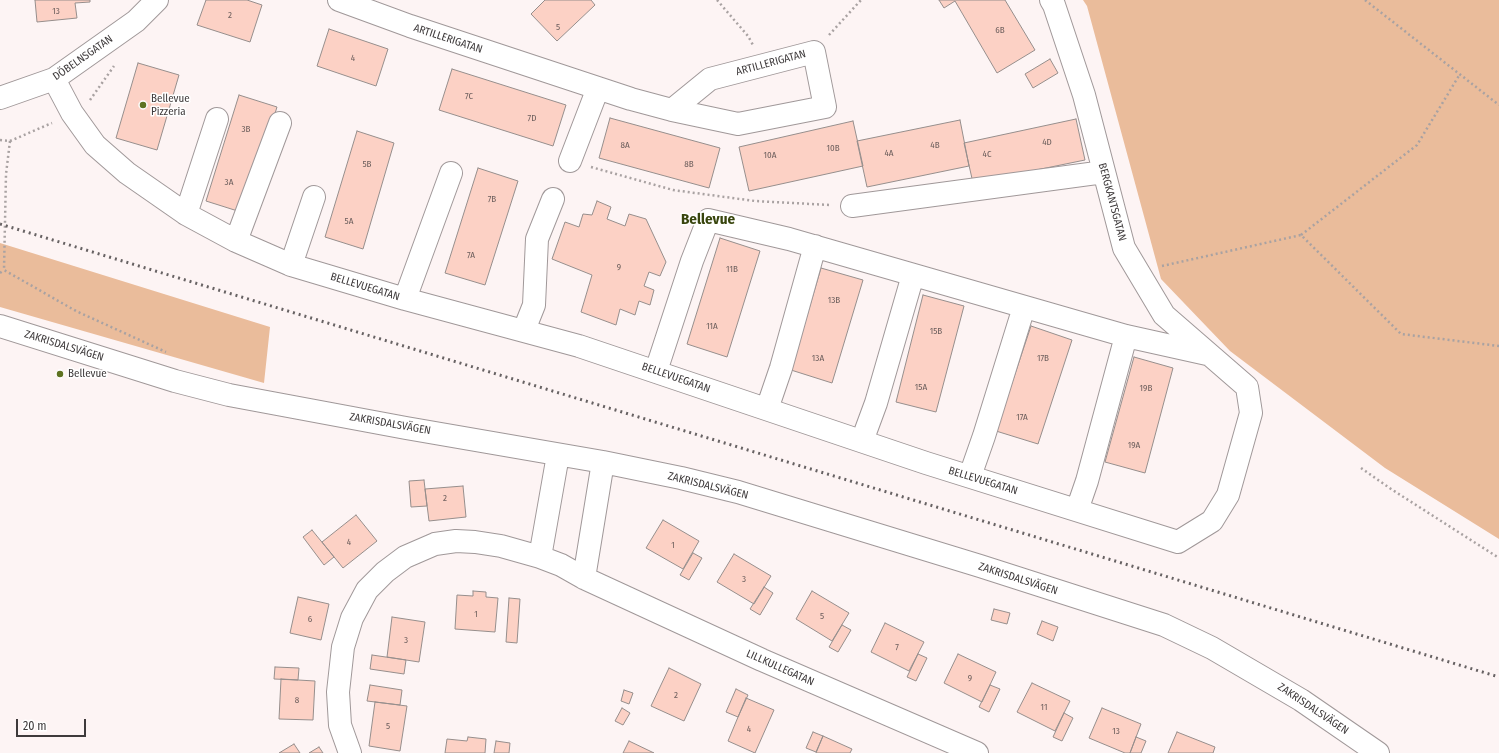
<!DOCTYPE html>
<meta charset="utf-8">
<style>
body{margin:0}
#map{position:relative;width:1499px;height:753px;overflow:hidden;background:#fdf4f4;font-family:"Fira Sans Condensed",sans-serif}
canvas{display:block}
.scale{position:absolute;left:16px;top:719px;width:70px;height:18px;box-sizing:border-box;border:2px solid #3e3a3b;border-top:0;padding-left:5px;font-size:12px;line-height:14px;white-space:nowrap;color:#3e3a3b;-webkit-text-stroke:3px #fff;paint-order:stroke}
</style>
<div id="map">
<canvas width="1499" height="753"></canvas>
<div class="scale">20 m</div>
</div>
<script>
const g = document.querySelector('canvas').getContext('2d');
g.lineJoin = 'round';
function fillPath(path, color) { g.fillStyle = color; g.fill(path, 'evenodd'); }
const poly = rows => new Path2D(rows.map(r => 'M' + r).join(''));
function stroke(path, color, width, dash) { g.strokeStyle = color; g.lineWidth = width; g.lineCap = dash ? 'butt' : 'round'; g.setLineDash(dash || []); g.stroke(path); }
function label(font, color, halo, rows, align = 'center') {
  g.font = font + ' "Fira Sans Condensed",sans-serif'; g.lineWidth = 3; g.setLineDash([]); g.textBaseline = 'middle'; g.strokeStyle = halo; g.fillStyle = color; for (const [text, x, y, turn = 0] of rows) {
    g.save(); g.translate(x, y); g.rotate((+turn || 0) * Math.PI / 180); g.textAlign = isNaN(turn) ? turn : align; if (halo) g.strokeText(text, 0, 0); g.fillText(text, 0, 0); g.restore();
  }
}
fillPath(poly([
 [1083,0,1499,0,1499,539,1385,468,1230,351,1161,279,1087,6],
 [0,243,270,327,264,383,0,307]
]), '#eabc9b');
const building = poly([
 [35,0,90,0,90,2,75,3,77,18,37,22,35,0],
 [206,0,247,0,262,5,250,42,197,25,206,0],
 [545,0,591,0,595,5,557,41,531,14,545,0],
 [939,0,1005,0,1035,50,997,73,955,1,944,8,939,0],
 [329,29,388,49,376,86,317,66,329,29],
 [1050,59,1058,73,1033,88,1025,74,1050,59],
 [138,63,179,75,157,150,116,138,138,63],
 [452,69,566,105,553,146,439,110,452,69],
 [239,95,277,107,244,213,206,201,239,95],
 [610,118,720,148,709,188,599,158,610,118],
 [1076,119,1085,160,973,183,964,143,1076,119],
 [960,120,969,166,867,187,857,141,960,120],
 [853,121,863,166,749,191,739,147,853,121],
 [357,131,394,143,363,249,325,237,357,131],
 [478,168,518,181,485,285,445,273,478,168],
 [597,201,611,207,607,219,625,226,629,214,646,219,666,262,660,276,649,272,644,286,654,290,650,305,639,301,635,315,620,309,616,325,581,312,592,275,552,259,565,222,579,227,583,214,592,215,597,201],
 [720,238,760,251,727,357,687,344,720,238],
 [821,268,863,280,832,383,791,370,821,268],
 [923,295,964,306,936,412,896,402,923,295],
 [1031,326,1072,340,1038,444,996,431,1031,326],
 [1134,357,1173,368,1145,473,1105,462,1134,357],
 [424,480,427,506,411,507,409,481,424,480],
 [463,486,466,517,429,521,425,489,463,486],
 [356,515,377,541,343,568,322,542,356,515],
 [663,520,699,541,683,569,646,548,663,520],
 [312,530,334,557,324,565,303,537,312,530],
 [693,553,702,558,689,580,680,575,693,553],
 [734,554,771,576,754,604,717,582,734,554],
 [764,587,773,593,760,615,750,609,764,587],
 [473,591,486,592,486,597,498,598,495,632,455,629,457,595,473,596,473,591],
 [812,591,849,613,832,641,796,619,812,591],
 [298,597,329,604,321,640,290,633,298,597],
 [509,598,520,599,517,643,506,642,509,598],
 [994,609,1010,613,1007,624,991,620,994,609],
 [392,617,425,622,419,662,387,657,392,617],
 [1042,621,1058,627,1053,641,1037,634,1042,621],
 [885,623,924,642,909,671,871,652,885,623],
 [842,625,851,630,838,652,829,647,842,625],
 [918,654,927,658,916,681,907,677,918,654],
 [958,654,996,672,982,702,944,683,958,654],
 [372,655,406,660,404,674,370,669,372,655],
 [275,667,299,668,298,680,274,679,275,667],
 [669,668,701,684,684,721,651,706,669,668],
 [281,679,315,681,313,720,279,719,281,679],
 [1032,683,1070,701,1055,731,1017,712,1032,683],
 [370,685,402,690,400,705,367,701,370,685],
 [990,685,1000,689,989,712,979,707,990,685],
 [736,689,748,695,738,717,726,712,736,689],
 [624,690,633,693,629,704,621,701,624,690],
 [746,698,774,710,755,753,728,741,746,698],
 [375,702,407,706,400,751,369,746,375,702],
 [622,708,630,713,623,725,615,721,622,708],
 [1102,708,1141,724,1130,753,1125,753,1089,738,1102,708],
 [1064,713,1073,718,1062,741,1053,737,1064,713],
 [813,732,823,736,816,752,806,748,813,732],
 [1177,732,1215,747,1213,753,1168,753,1177,732],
 [823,736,852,749,850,753,816,753,823,736],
 [468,737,486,739,485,753,445,753,447,739,467,741,468,737],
 [1136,737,1146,741,1141,753,1130,753,1136,737],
 [496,741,510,743,509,753,494,753,496,741],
 [629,741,654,753,623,753,629,741],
 [294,744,300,753,279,753,294,744],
 [319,747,323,753,309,753,319,747]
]);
fillPath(building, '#fcd1c5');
stroke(building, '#968e8c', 1);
const minor = poly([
 [339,0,410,26,631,99,672,110,738,124,825,107,814,52,710,79,672,110],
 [54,79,72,113,95,145,127,173,186,214,236,241,291,265,405,299,579,346,926,463,1178,542,1212,521,1228,495,1251,413,1247,387,1164,315,1124,248,1084,95,1054,5,1051,0],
 [0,98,54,79,136,21,157,0],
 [570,161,598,88],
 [852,206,1104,172],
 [186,214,217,119],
 [236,241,280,123],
 [291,265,314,197],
 [405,299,451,173],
 [0,326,175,381,229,395,406,428,603,462,681,478,738,492,980,566,1164,625,1212,648,1301,700,1378,753],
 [524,330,534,305,537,239,553,199],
 [656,371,692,261,708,220,789,239,1126,336,1207,354],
 [767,409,781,368,815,246],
 [862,441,876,403,913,275],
 [970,476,984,436,1024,307],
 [1077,510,1087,481,1126,336],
 [540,557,558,455],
 [584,578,603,462],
 [350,753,340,725,338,692,343,647,352,618,367,590,385,572,405,557,435,544,456,541,475,542,501,546,540,557,561,565,584,578,762,660,977,753]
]);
stroke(minor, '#a09899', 24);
stroke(poly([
 [717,0,748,36,753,45],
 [1365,0,1499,105],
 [829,35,861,0],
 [90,100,114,66],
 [0,140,10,141,52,123],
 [10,141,6,174,4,270,76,311,166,352],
 [591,167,673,190,755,201,830,205],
 [1301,235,1417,145,1460,74],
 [1162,266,1301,235,1401,334,1499,346],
 [0,273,4,270],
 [1361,468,1391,489,1499,558]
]), '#a9a2a2', 2.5, [2, 3]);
stroke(minor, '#fff', 22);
stroke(poly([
 [0,224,1499,677]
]), '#676263', 3, [2, 4]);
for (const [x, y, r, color] of [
 [143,105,4,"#5e7221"],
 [60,374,4,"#5e7221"]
]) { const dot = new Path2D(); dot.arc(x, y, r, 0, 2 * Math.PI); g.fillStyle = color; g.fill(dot); stroke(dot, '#fff', 1.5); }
label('9px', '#6e605e', null, [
 ["13",56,11],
 ["2",230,15],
 ["5",558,27],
 ["6B",1000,30],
 ["4",353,58],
 ["7C",469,96],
 ["7D",532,118],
 ["3B",246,129],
 ["4D",1047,142],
 ["8A",625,145],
 ["4B",935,145],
 ["10B",833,148],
 ["4A",889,153],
 ["4C",987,154],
 ["10A",770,155],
 ["5B",367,164],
 ["8B",689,164],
 ["3A",229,182],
 ["7B",492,199],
 ["5A",349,221],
 ["7A",471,255],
 ["9",619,267],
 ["11B",732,269],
 ["13B",834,300],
 ["11A",712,326],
 ["15B",936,331],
 ["13A",818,358],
 ["17B",1043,358],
 ["15A",921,387],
 ["19B",1146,388],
 ["17A",1022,417],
 ["19A",1134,445],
 ["2",445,498],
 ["4",349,542],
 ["1",673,545],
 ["3",744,579],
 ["1",476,614],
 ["5",822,616],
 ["6",310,619],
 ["3",406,640],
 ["7",897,647],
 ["9",970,678],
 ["2",676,695],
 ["8",297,700],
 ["11",1044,707],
 ["5",388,726],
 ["4",749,729],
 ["13",1116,731]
]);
label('11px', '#3e3a3b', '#fff', [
 ["ARTILLERIGATAN",448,39,18],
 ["DÖBELNSGATAN",83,58,-35],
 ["ARTILLERIGATAN",771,63,-15],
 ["BERGKANTSGATAN",1112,202,75],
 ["BELLEVUEGATAN",365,287,17],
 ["ZAKRISDALSVÄGEN",64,346,17],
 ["BELLEVUEGATAN",676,378,19],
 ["ZAKRISDALSVÄGEN",390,424,10],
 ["BELLEVUEGATAN",983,481,17],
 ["ZAKRISDALSVÄGEN",708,486,14],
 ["ZAKRISDALSVÄGEN",1018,579,18],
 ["LILLKULLEGATAN",780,668,24],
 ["ZAKRISDALSVÄGEN",1313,709,34]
]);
label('11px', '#3e3a3b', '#fff', [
 ["Bellevue",151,99],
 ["Pizzeria",151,112],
 ["Bellevue",68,374]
], 'left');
label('bold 15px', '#38450d', '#fff', [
 ["Bellevue",708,220]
]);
</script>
